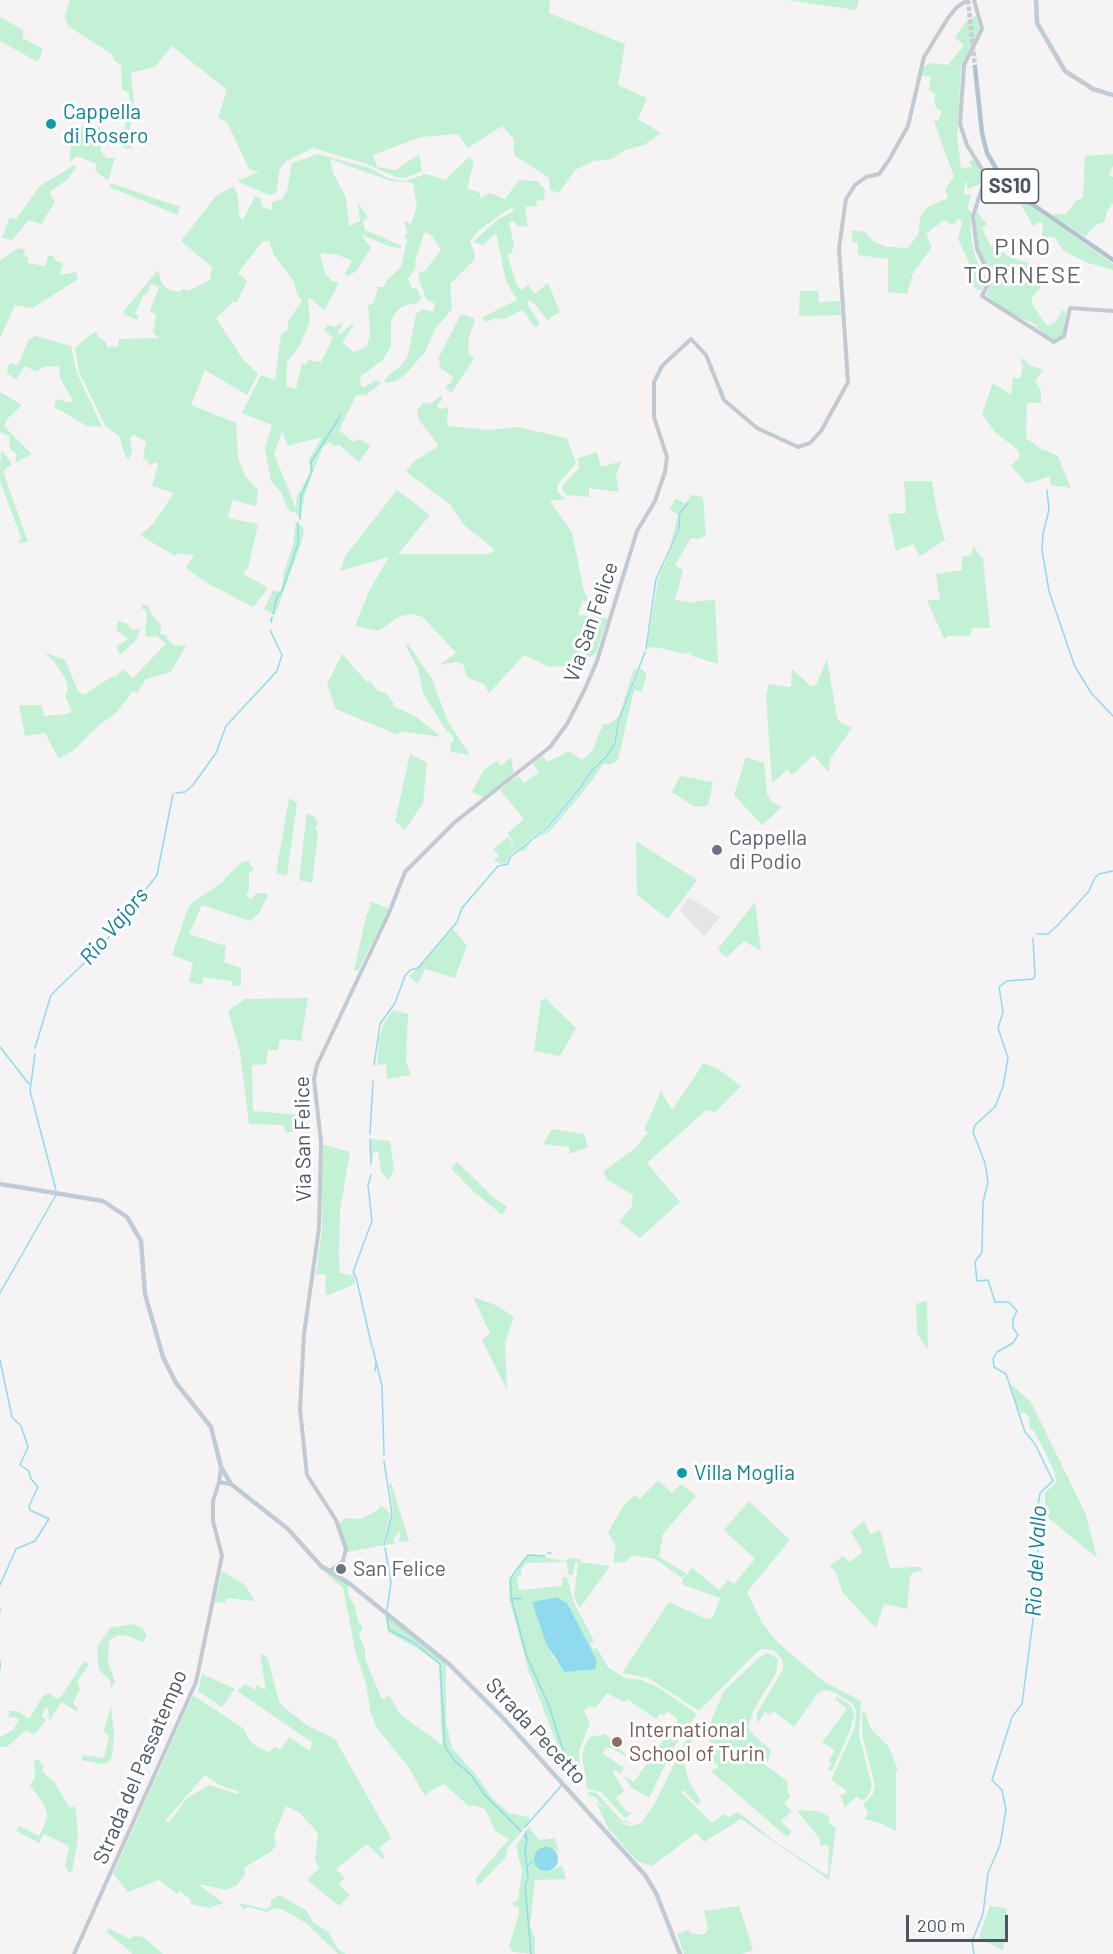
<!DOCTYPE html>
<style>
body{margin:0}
#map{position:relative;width:1113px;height:1954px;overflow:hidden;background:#f5f3f3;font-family:Barlow,sans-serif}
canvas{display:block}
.scale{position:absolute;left:906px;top:1915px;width:102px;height:27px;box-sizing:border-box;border:3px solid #4a5661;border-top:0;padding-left:8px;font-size:18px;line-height:21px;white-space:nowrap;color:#4a5661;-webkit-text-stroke:4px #fff;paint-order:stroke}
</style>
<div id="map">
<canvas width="1113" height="1954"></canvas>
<div class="scale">200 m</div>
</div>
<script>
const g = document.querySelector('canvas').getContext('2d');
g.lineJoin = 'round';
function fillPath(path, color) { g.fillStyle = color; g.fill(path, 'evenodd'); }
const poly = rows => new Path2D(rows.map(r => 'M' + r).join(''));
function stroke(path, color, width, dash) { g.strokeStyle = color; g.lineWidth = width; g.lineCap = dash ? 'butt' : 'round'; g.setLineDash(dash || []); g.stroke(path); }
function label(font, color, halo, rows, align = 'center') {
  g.font = font + ' Barlow,sans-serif'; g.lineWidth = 6; g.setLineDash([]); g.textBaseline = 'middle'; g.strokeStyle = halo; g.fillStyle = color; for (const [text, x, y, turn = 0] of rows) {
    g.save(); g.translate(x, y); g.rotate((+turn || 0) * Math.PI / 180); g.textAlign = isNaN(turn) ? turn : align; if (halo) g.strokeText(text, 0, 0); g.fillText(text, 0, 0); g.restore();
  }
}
fillPath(poly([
 [689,897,720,917,704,936,680,911]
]), '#e6e4e5');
fillPath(poly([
 [70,0,550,0,549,13,625,44,618,85,647,98,638,119,661,133,644,145,625,150,612,159,593,161,575,170,559,193,550,190,549,178,514,155,514,139,502,126,468,148,458,134,421,137,373,155,377,167,396,170,419,154,422,171,405,178,396,177,364,163,313,148,286,161,280,168,276,193,269,195,237,181,259,172,249,169,227,122,218,118,227,90,172,46,155,67,131,73,134,101,128,141,133,148,126,149,121,146,130,103,129,93,122,90,121,65,114,60,112,54,68,26,65,16],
 [787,0,859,0,856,10],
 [976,16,979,30,961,67,957,136,961,168,972,167,969,162,974,159,982,172,980,184,967,189,967,182,965,183,964,194,971,195,967,209,971,212,971,238,975,257,988,281,981,290,975,289,970,283,967,277,967,265,969,262,958,239,962,222,958,219,953,225,944,220,926,234,932,247,913,273,907,294,888,292,888,259,858,255,858,243,853,242,851,230,865,232,874,242,887,247,908,248,919,233,920,217,927,207,948,198,945,189,954,177,934,121,939,120,942,111,936,108,934,99,936,95,929,90,931,76,921,75,921,70,929,63,948,65,964,45,955,38,966,21],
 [0,17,23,30,23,38,43,49,38,62,0,41],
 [87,124,101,128,113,144,102,145,100,150,106,158,115,158,108,181,95,170,97,164,77,156,69,163,72,131],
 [318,154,370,168,390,179,405,181,426,174,445,180,469,157,474,162,467,189,479,192,481,199,490,193,505,199,519,180,537,181,545,189,544,200,536,201,537,206,525,207,528,227,518,226,513,221,509,223,514,246,511,254,507,253,508,257,517,285,522,290,528,285,535,294,548,283,560,312,547,320,535,304,529,300,527,303,540,324,539,326,534,327,523,310,504,319,494,318,487,322,481,318,517,300,506,281,496,233,483,245,473,242,497,220,515,210,510,208,479,230,470,241,475,254,474,260,450,284,452,309,435,329,425,352,406,374,396,381,386,383,384,381,388,376,400,367,408,356,416,314,422,309,433,312,435,307,434,303,426,299,418,276,420,271,424,272,441,250,432,236,427,232,424,233,415,262,416,267,408,279,412,288,417,289,421,298,417,303,403,306,394,314,391,322,391,346,382,361,362,375,359,381,363,388,376,380,381,383,366,395,356,396,339,430,353,442,359,439,371,445,359,462,338,444,336,447,329,442,322,448,305,493,300,520,295,512,291,512,287,507,281,492,271,481,265,448,272,425,242,413,261,375,275,380,281,335,288,329,288,321,302,301,296,292,294,282,274,255,269,241,262,242,238,273,247,281,237,302,233,302,216,318,242,358,258,374,247,395,205,370,191,405,236,423,238,458,245,476,258,490,256,506,232,500,228,518,258,524,248,568,243,574,268,588,253,607,207,583,186,568,194,555,178,553,175,556,140,535,153,524,174,493,152,486,158,464,155,462,149,466,148,460,143,459,146,442,133,434,130,439,132,451,129,459,126,457,119,436,106,427,79,372,75,348,95,331,99,338,106,342,108,349,111,346,118,347,119,339,159,338,153,332,156,315,150,311,159,287,151,284,146,295,144,294,135,314,139,316,137,320,125,315,123,312,158,270,162,284,167,289,179,292,184,289,189,291,210,280,212,267,181,241,216,196,234,186,238,197,239,216,243,220,255,196,261,199,262,207,272,210,272,202,282,199,287,191,292,163],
 [330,159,391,181,410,182,413,184,417,207,411,224,404,221,407,232,404,238,407,240,401,267,387,280,384,287,378,287,374,302,368,306,370,334,367,346,354,352,342,342,354,325,352,324,340,334,338,334,343,323,334,327,328,325,324,330,333,338,321,362,308,360,306,365,302,363,296,389,286,386,287,362,300,345,310,321,308,299,312,299,324,311,339,283,332,281,325,273,320,255,324,253,338,255,352,261,345,273,347,277,356,271,371,248,360,234,391,247,401,248,402,246,365,230,363,222,368,217,358,203,360,221,349,226,346,197,333,173],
 [282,432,288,446,322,437,309,459,310,473,297,496,296,508,274,454],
 [1113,154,1113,166,1109,175,1113,177,1113,203,1107,211,1104,222,1096,225,1085,237,1051,214,1066,214,1076,201,1083,198,1085,156],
 [74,165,76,168,67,180,49,192,55,202,41,224,29,220,12,240,2,238,10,217,16,219,40,186],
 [111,183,180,207,178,215,109,187],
 [1015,194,1113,264,1113,270,1085,262,1063,250,1054,237,1042,237,1043,224,1039,222,1033,226],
 [975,210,987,224,982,228,991,247,996,245,1000,251,1010,257,1046,269,1042,275,1026,271,1025,278,1033,277,1041,287,1032,297,1032,304,1047,326,1055,322,1063,310,1066,313,1062,337,1053,340,1048,338,1034,324,1013,314,986,295,993,279,978,247],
 [18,248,26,250,23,255,28,257,28,263,45,266,48,256,53,256,56,261,63,263,60,275,76,272,78,279,33,308,15,305,0,338,0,261],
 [800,291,818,291,819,302,840,301,841,315,799,316],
 [461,314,473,318,475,321,469,337,468,353,474,359,451,393,445,387,451,382,453,377,439,367,441,364,438,359],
 [36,336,71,346,77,373,102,427,87,426,54,407,56,399,71,403,73,400,60,378,59,366,43,367,37,372,25,366,16,379,8,374,7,367,11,363,18,365,29,339],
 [1024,358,1029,365,1043,370,1035,381,1041,391,1041,403,1027,403,1026,438,1041,449,1057,455,1071,488,1050,485,1050,476,1027,484,1011,466,1020,456,1018,450,996,433,982,414,993,383,1011,395,1013,377,1020,379,1023,364,1020,361],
 [0,392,22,405,7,419,4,426,32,454,15,463,17,454,10,449,9,436,0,432],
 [442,395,442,400,437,405,438,409,448,408,447,426,490,430,516,427,567,438,576,463,558,484,557,491,565,499,550,501,572,533,584,591,589,602,582,601,578,615,608,618,596,653,590,657,564,666,550,667,524,655,489,693,484,684,467,677,463,664,456,662,439,665,456,653,423,617,412,614,400,616,378,631,355,626,369,591,389,557,340,571,346,555,397,490,430,515,398,554,489,554,495,550,464,525,450,504,406,472,413,462,439,446,419,420,417,411,423,402,430,404],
 [1,449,12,464,3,471,28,542,18,543,21,539,19,532,0,481],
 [597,452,601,467,622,461,616,474,619,492,589,488,589,497,566,495,562,489,563,485,579,468,578,458],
 [904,481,932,481,937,512,945,540,920,556,913,544,896,551,891,528,888,514,906,513],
 [691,495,703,497,706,535,699,539,691,538,675,565,683,570,675,600,695,603,696,601,715,600,718,664,692,656,691,652,687,654,655,647,647,648,658,579,680,530,681,513,689,503,680,513,678,530,656,577,670,546,678,515,670,509,675,499,686,503],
 [296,521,304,529,302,541,275,615,264,609,273,590,279,592,282,589,283,575,293,545],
 [973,546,983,559,990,628,972,628,970,636,948,636,944,639,927,600,940,600,936,574,962,570,962,557,972,555],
 [142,605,147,605,156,621,158,621,161,626,160,634,168,636,167,639,174,645,186,646,171,672,146,679,137,693,133,691,115,714,99,725,74,750,59,759,45,733,25,736,19,705,42,705,44,716,68,714,72,711,65,696,68,689,67,682,54,661,44,652,65,660,78,691,83,695,113,676,116,677,123,669,133,678,158,652,166,643,156,636,147,637,145,635,147,616,145,609,141,609],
 [118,621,126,623,133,631,141,628,136,640,120,655,116,646,125,642,127,638,116,630],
 [408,644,432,679,448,722,470,755,451,752,450,743,453,742,454,737,446,730,423,693,418,669,406,646],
 [342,654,367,682,370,681,378,691,386,693,393,702,393,706,415,716,441,737,407,732,400,732,398,735,336,709,327,684],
 [827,659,837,718,841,723,852,728,831,757,828,772,814,755,792,775,787,770,772,783,766,695,769,684,791,687,792,669,811,686,816,685],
 [634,668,637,669,617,722,614,742,605,757,591,769,580,787,547,826,510,855,506,863,500,864,494,860,499,856,493,849,508,837,513,844,510,847,514,844,508,833,524,819,500,790,518,776,524,783,539,772,533,764,542,756,548,762,569,751,582,760,593,750,603,724,610,724,619,716],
 [640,668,646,673,646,679,641,692,634,690,618,760,612,764,603,764,591,782,550,831,533,840,525,850,516,853,549,828,582,788,593,770,607,757,616,743,619,722],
 [410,754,427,763,423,803,405,830,395,821],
 [511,757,514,774,483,797,472,792,483,771,497,761,501,766],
 [746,757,764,763,767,794,772,802,782,807,762,825,734,795],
 [680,776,713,782,708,805,695,807,672,792],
 [289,798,297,803,287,876,276,873],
 [307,813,315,817,318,824,315,828,318,833,312,883,299,880],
 [636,841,697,880,668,919,637,895],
 [248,861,254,870,249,872,249,890,246,896,251,899,258,893,266,893,268,896,259,913,250,921,202,905,189,934,226,946,224,962,241,968,241,986,233,986,232,981,203,977,202,985,189,982,193,963,172,955,187,911,192,903,224,881,225,878,242,862],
 [370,901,389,909,358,971,354,970,366,917,371,905],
 [755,902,761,951,744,941,727,957,722,954,718,949],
 [453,929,467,946,455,978,425,969,418,983,409,977],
 [308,998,301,1041,280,1039,278,1050,268,1050,266,1064,252,1065,253,1111,300,1115,307,1125,296,1131,286,1133,283,1125,249,1124,240,1052,228,1011,245,999],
 [545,998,576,1028,560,1056,534,1051,541,1001],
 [393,1010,408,1014,406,1062,411,1075,387,1079,386,1064,377,1065,379,1039,384,1023],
 [704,1063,718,1069,741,1086,715,1112,706,1110,647,1163,680,1202,640,1238,619,1222,632,1206,633,1195,608,1180,603,1172,634,1149,648,1133,644,1130,661,1091,672,1110],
 [552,1129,584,1134,588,1147,569,1154,569,1147,543,1144],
 [370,1139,390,1141,394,1169,389,1180,381,1172,378,1151,374,1152,371,1163],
 [322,1144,350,1152,340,1210,339,1257,340,1273,354,1276,355,1284,329,1295,325,1295,326,1275,316,1274,322,1229],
 [457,1162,495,1199,507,1207,502,1215,471,1189,451,1168],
 [473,1297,498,1306,514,1317,505,1343,507,1390,482,1340,490,1333],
 [927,1300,928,1350,917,1333,916,1304],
 [1011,1384,1031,1402,1086,1515,1097,1558,1045,1515,1045,1493,1056,1482,1055,1473,1035,1432,1030,1428,1029,1417,1024,1412,1021,1413,1015,1401],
 [658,1480,672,1493,681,1484,696,1496,663,1534,659,1557,686,1573,682,1578,655,1559,633,1555,625,1562,613,1563,616,1545,608,1533,623,1506,635,1495,640,1499],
 [391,1482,409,1541,399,1542,400,1530,393,1540,396,1543,385,1545,393,1512,389,1485],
 [749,1501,790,1540,747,1592,762,1623,778,1643,823,1681,861,1701,859,1735,872,1787,867,1798,861,1800,857,1796,845,1807,840,1795,845,1794,846,1790,831,1780,855,1727,856,1710,852,1703,833,1692,824,1690,817,1694,794,1727,773,1711,770,1715,765,1712,757,1724,757,1713,783,1669,783,1661,774,1650,762,1649,755,1654,699,1711,648,1678,622,1673,669,1602,706,1619,713,1617,720,1598,686,1586,682,1584,682,1580,692,1568,719,1590,728,1580,734,1584,755,1559,724,1530],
 [381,1505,390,1513,383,1545,347,1552,339,1523,347,1518,361,1519,378,1510],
 [864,1521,870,1534,880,1530,890,1568,921,1567,922,1571,912,1573,910,1577,907,1609,884,1604,876,1628,843,1593,836,1573,830,1566,843,1556,850,1562,863,1552,851,1532],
 [533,1555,564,1561,570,1558,583,1560,575,1563,573,1575,568,1575,567,1562,526,1563,521,1570,521,1576,517,1576,519,1590,562,1586,562,1577,567,1577,574,1603,594,1641,590,1644,593,1649,597,1648,608,1667,625,1678,642,1680,661,1689,697,1714,674,1747,649,1798,631,1787,624,1776,634,1782,678,1719,667,1711,664,1716,660,1713,656,1719,627,1699,624,1702,607,1693,595,1708,589,1706,584,1711,590,1723,579,1751,580,1767,571,1770,560,1745,560,1752,529,1672,509,1598,509,1582,528,1556],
 [557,1597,567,1603,596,1662,556,1662,547,1646,532,1602],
 [578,1562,610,1566,580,1608,574,1597],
 [316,1565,348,1585,348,1594,355,1606,358,1622,363,1627,359,1636,365,1649,365,1659,382,1699,389,1696,401,1715,442,1745,439,1664,417,1648,388,1632,385,1614,446,1664,446,1723,452,1748,477,1776,492,1798,509,1813,529,1817,530,1822,508,1847,506,1857,481,1883,477,1885,475,1879,509,1839,495,1831,485,1809,474,1805,470,1807,444,1784,430,1791,425,1796,409,1768,377,1728,371,1714,366,1684,356,1654,343,1588],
 [222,1571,245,1585,255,1601,228,1598,224,1603,215,1602],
 [132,1624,142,1628,147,1635,143,1642,125,1635,116,1636,109,1641,108,1662,115,1682,111,1688,110,1680,99,1670,97,1647,110,1628],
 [768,1653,778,1659,776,1673,754,1709,748,1727,756,1738,771,1750,768,1762,763,1758,765,1765,787,1781,788,1793,791,1796,784,1803,792,1811,781,1821,792,1832,787,1837,713,1773,711,1770,718,1768,717,1763,709,1763,712,1743,705,1735,724,1691,761,1656],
 [260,1654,265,1655,268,1660,279,1701,285,1708,308,1726,335,1739,391,1838,379,1848,385,1856,382,1859,367,1844,336,1869,344,1878,339,1885,350,1895,339,1906,307,1880,319,1868,315,1860,318,1833,300,1813,286,1806,274,1835,276,1844,272,1851,244,1868,245,1874,237,1885,227,1890,198,1884,223,1903,209,1908,190,1904,191,1900,180,1891,177,1894,159,1880,128,1892,113,1874,193,1695,244,1729,249,1740,257,1747,268,1752,275,1747,280,1750,289,1737,310,1751,312,1742,237,1691,245,1684,256,1690,256,1685,266,1690],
 [205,1775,223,1787,238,1791,238,1794,209,1785,187,1798,169,1822,165,1821],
 [84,1661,89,1664,77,1682,80,1689,73,1703,78,1709,76,1711,61,1702,49,1722,48,1707,44,1709,42,1717,46,1720,34,1735,26,1730,7,1747,0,1747,0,1737,13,1730,19,1720,16,1717,8,1718,10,1711,17,1711,29,1719,43,1696,49,1693,57,1699,61,1697],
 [202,1674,235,1689,222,1707,198,1691],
 [837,1696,851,1706,854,1715,850,1731,832,1771,828,1769,832,1764,828,1761,835,1751,822,1742,847,1709,835,1699],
 [111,1705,114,1734,112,1758,107,1763,101,1764,82,1760,83,1755,104,1758,109,1737,104,1731],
 [865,1712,871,1729,889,1747,898,1770,896,1771,896,1831,880,1823,864,1819,868,1813,863,1805,873,1794,875,1785,862,1735,862,1713],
 [698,1724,703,1727,702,1731,687,1746,684,1761,688,1780,701,1801,698,1805,683,1790,681,1792,712,1823,725,1814,729,1817,738,1812,777,1843,828,1876,829,1846,825,1844,821,1847,819,1838,797,1810,817,1811,830,1817,828,1822,836,1828,829,1880,741,1819,704,1842,696,1833,652,1866,637,1861,608,1828,596,1802,606,1810,595,1797,589,1796,588,1792,597,1793,621,1820,635,1824,620,1822,606,1811,620,1823,631,1826,641,1823,654,1805,693,1726],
 [605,1734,611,1739,610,1742,626,1754,625,1756,612,1748,606,1748,602,1753,624,1768,620,1773,615,1770,613,1773,624,1791,616,1798,627,1812,632,1813,625,1818,601,1792,587,1789,582,1755,585,1745,590,1737],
 [38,1759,44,1766,42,1771,54,1782,70,1808,73,1806,76,1810,78,1840,72,1871,69,1873,65,1866,69,1846,44,1834,39,1843,16,1831,19,1826,39,1836,46,1821,47,1813,44,1805,30,1785,35,1778,34,1761],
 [529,1827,539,1840,555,1838,559,1852,553,1849,551,1871,562,1865,566,1879,535,1880,530,1925,535,1939,535,1954,513,1952,509,1947,519,1913,519,1908,511,1904,518,1900,522,1871,516,1846],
 [279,1895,306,1910,313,1922,328,1932,338,1949,346,1954,338,1954,306,1923,281,1909,274,1908,267,1912,248,1907,244,1910,239,1903,266,1909,271,1906,271,1900],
 [739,1906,753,1950,742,1954,684,1954,677,1934,688,1930,690,1933,704,1935,708,1929,704,1911],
 [990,1906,1006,1908,1007,1916,1003,1951,979,1937],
 [108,1928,130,1939,135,1936,143,1937,163,1954,133,1954,107,1932]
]), '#c3f1d5');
fillPath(poly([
 [557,1597,567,1603,597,1661,595,1669,565,1672,547,1646,532,1602],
 '534 1859a12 12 0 1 1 24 0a12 12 0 1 1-24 0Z'
]), '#90daee');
stroke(poly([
 [1047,490,1049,510,1043,534,1042,550,1049,591,1075,667,1092,694,1113,716],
 [300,519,301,496,312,471,311,462,341,415],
 [273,614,277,597,282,591,298,544,298,523],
 [271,622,272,617],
 [646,649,656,579,679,530,680,513,688,503],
 [176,793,185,792,193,785,216,753,226,726,277,671,282,655,270,630],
 [120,912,122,919],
 [1037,934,1048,934,1058,925,1089,891,1094,879,1099,874,1113,871],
 [0,1047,29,1084],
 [35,1048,51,995,102,946,157,875,173,794],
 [35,1054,30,1091,56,1190],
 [374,1065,380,1024,395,1003,405,976,410,970,418,968,457,922,462,908,498,866,508,864,510,857,548,827,581,787,592,770,606,757,615,743,618,722,645,652],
 [370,1134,373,1081],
 [370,1139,371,1164],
 [371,1175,368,1185,372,1221,353,1272,356,1277,372,1347],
 [0,1293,56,1195],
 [373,1349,382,1386,384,1455],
 [0,1360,12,1417,21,1426,28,1447,20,1465,29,1471,31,1479,38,1487,29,1506,30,1510,49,1519,35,1541,16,1549,0,1585],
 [375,1371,376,1363],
 [384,1545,392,1514,384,1461],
 [385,1548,391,1582,387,1610],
 [548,1553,551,1553],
 [545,1556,528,1555,514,1573,510,1579,512,1601,527,1657,549,1706,569,1769],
 [512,1599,522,1598],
 [0,1609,0,1612],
 [387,1617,389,1630,413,1642,440,1664,445,1747,455,1761,471,1775,484,1794,521,1831],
 [0,1662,0,1669],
 [525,1827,561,1786],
 [526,1832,527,1840],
 [524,1835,527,1840,525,1849,528,1879,525,1885,531,1954],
 [528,1865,533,1861],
 [974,1954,972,1941,983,1914,988,1873,1000,1845,1006,1810,1002,1790,992,1780,1012,1717,1022,1704,1035,1605,1039,1527,1037,1512,1040,1493,1053,1481,1035,1444,1025,1432,1006,1374,994,1367,993,1359,997,1352,1013,1343,1018,1335,1013,1328,1013,1319,1017,1311,1009,1302,995,1302,988,1280,977,1281,975,1262,982,1252,983,1202,988,1182,985,1163,973,1132,975,1125,995,1107,1003,1087,1008,1058,998,1028,1003,1012,999,987,1007,981,1033,979,1035,976,1033,938]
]), '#90daee', 1.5);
stroke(poly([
 [968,0,975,67]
]), '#caccce', 4.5, [4.5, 2]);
stroke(poly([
 [974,0,982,29,964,65,960,124,967,145,986,176,973,216,977,249,991,278,982,296,1054,342,1064,336,1070,308,1113,311],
 [219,1482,221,1468],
 [331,1570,343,1561,346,1549,336,1520,307,1475,300,1409,304,1334,319,1228,321,1142,314,1079,317,1065,389,913,405,872,455,822,550,747,567,724,584,691,597,661,637,531,655,501,665,472,667,457,654,417,654,382,662,366,691,339,706,355,724,400,757,428,798,447,810,443,821,431,848,382,839,248,846,199,855,185,866,177,879,174,889,160,908,126,924,57,948,18,957,7,968,0],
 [74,1954,196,1682,222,1556,213,1521,213,1501,219,1482,230,1484]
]), '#c1cad2', 4);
stroke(poly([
 [1036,0,1037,23,1065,71,1093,89,1113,95],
 [0,1184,103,1201,127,1217,141,1241,145,1294,163,1357,176,1383,211,1427,221,1467,231,1484,288,1529,321,1566,350,1584,449,1664,504,1719,645,1875,656,1893,680,1954]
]), '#c1cbd6', 4.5);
stroke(poly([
 [975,67,982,133,987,153,1000,175,1022,197,1113,260]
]), '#b3c2d1', 4.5);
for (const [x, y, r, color] of [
 [51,124,6,"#0f9aa8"],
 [717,850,6,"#6b7280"],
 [682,1473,6,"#0f9aa8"],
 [341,1569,6,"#6b7280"],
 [617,1742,6,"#8d6e63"]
]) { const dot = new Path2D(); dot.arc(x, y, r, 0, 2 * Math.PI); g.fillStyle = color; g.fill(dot); stroke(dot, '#fff', 2); }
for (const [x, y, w] of [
 [1010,186,57]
]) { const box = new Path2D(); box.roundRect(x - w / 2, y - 17, w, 34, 4.5); g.fillStyle = '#fff'; g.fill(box); stroke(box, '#4a5661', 1.5); }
label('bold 20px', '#4a5661', null, [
 ["SS10",1010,186]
]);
label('21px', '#0d838f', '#fff', [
 ["Cappella",63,112],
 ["di Rosero",63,136],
 ["Villa Moglia",694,1473]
], 'left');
label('21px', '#4a5661', '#fff', [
 ["Via San Felice",591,622,-71],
 ["Via San Felice",303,1139,-91],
 ["Strada Pecetto",536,1731,47],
 ["Strada del Passatempo",140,1767,-67]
]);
label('21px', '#5b616d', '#fff', [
 ["Cappella",729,838],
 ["di Podio",729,862],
 ["San Felice",353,1569]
], 'left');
label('21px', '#785e54', '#fff', [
 ["International",629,1730],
 ["School of Turin",629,1754]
], 'left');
label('italic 22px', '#0c7c9b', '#fff', [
 ["Rio Vajors",114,926,-50],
 ["Rio del Vallo",1036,1561,-87]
]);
g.letterSpacing = '1.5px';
label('24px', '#5f6368', '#fff', [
 ["PINO",1023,247],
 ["TORINESE",1023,275]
]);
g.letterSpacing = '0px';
</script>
